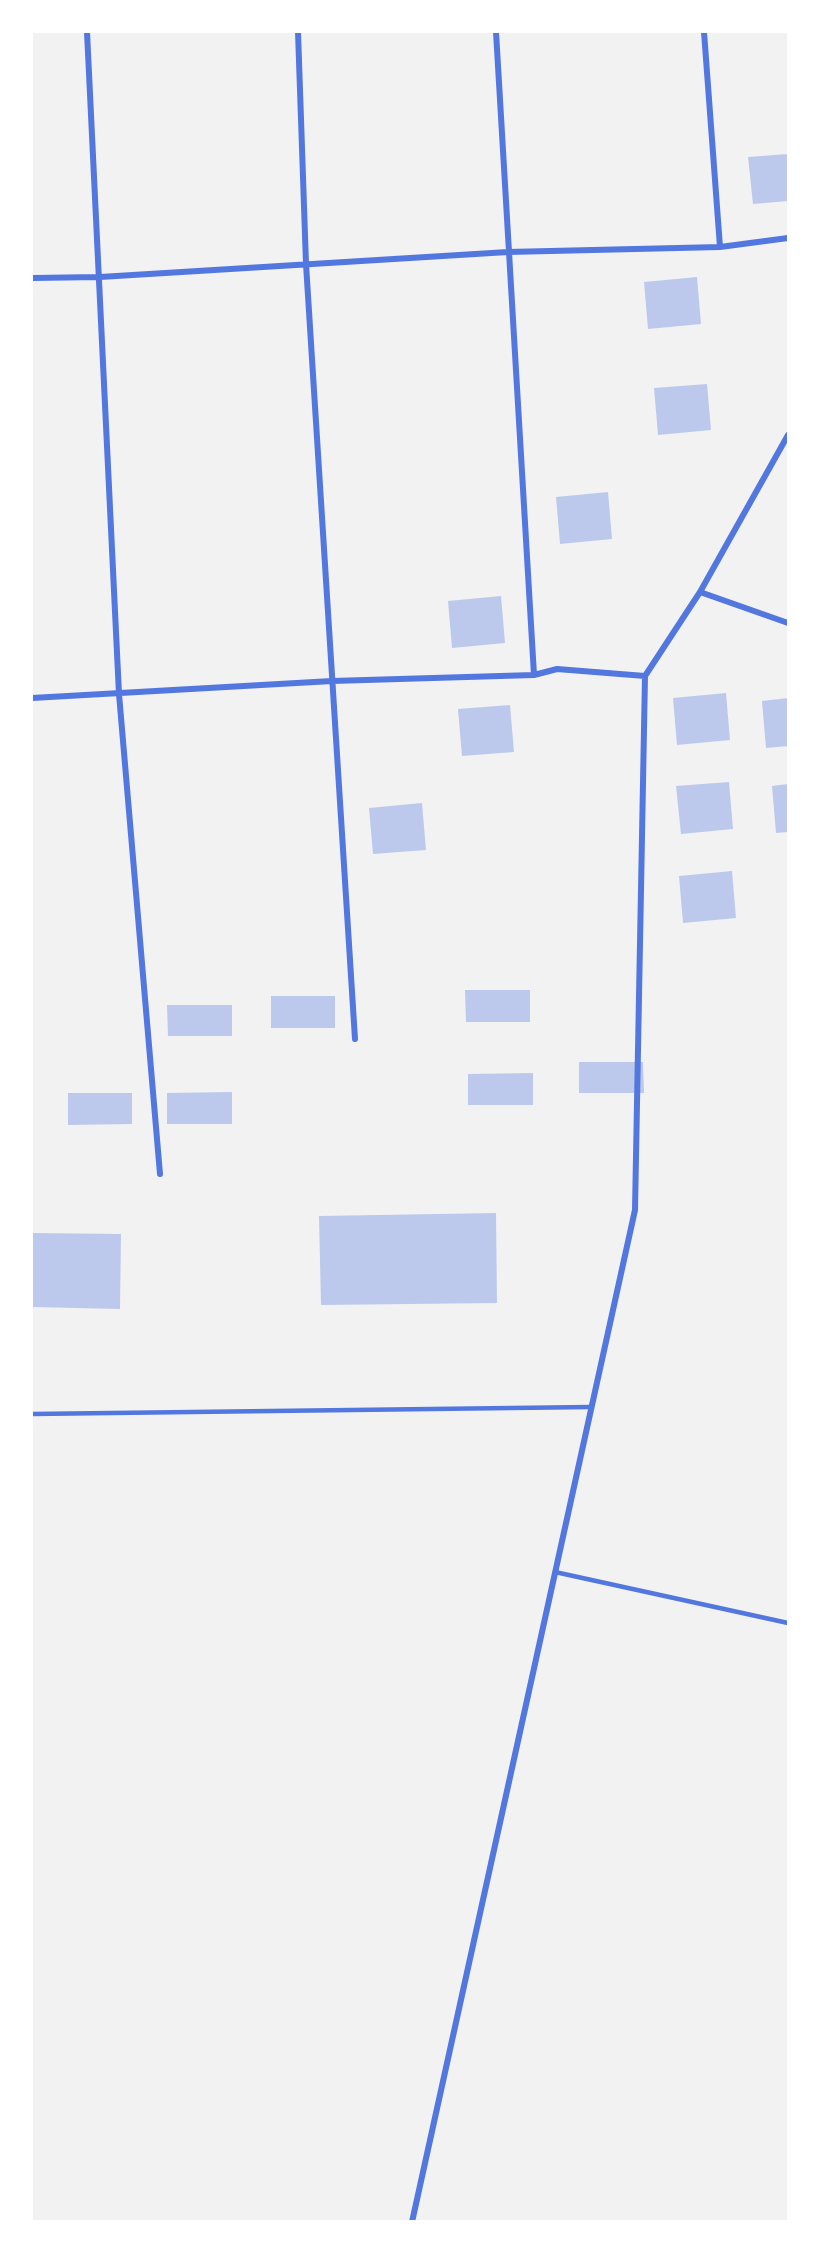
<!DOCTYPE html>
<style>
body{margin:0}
#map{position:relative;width:820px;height:2253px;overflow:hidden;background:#f2f2f2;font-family:"Times New Roman",serif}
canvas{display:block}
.frame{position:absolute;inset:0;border:33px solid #fff;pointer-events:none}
</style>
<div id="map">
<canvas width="820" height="2253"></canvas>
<div class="frame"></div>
</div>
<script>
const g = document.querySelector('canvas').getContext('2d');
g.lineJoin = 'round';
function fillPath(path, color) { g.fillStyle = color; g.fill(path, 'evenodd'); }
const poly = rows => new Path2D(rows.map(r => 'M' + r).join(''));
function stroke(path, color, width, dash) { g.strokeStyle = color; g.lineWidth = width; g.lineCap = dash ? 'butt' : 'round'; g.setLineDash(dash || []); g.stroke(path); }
fillPath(poly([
 [788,154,788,201,753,204,748,157],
 [697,277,701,324,648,329,644,282],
 [707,384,711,430,658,435,654,388],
 [608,492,612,539,560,544,556,497],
 [501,596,505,643,452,648,448,601],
 [726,693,730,740,677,745,673,698],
 [788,698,788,746,766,748,762,701],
 [510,705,514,752,462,756,458,709],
 [729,782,733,829,681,834,676,786],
 [788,784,788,832,776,833,772,786],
 [422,803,426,850,373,854,369,808],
 [732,871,736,918,683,923,679,876],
 [465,990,530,990,530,1022,466,1022],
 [271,996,335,996,335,1028,271,1028],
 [167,1005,232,1005,232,1036,168,1036],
 [579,1062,643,1062,644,1093,579,1093],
 [533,1073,533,1105,468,1105,468,1074],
 [232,1092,232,1124,167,1124,167,1093],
 [68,1093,132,1093,132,1124,68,1125],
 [496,1213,497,1303,321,1305,319,1216],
 [32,1233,121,1234,120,1309,32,1307]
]), '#bdc9ec');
stroke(poly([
 [32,1414,591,1407],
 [555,1572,788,1623]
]), '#5277de', 4.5);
stroke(poly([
 [87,32,119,694,160,1174],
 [298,32,306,264,355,1039],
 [496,32,534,675],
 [704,32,720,247],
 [32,278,100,277,508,252,720,247,788,238],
 [700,592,788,623],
 [645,676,700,592,788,435],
 [32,698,332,681,534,675,557,669,645,676,635,1210,412,2222]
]), '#5277de', 6);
</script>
